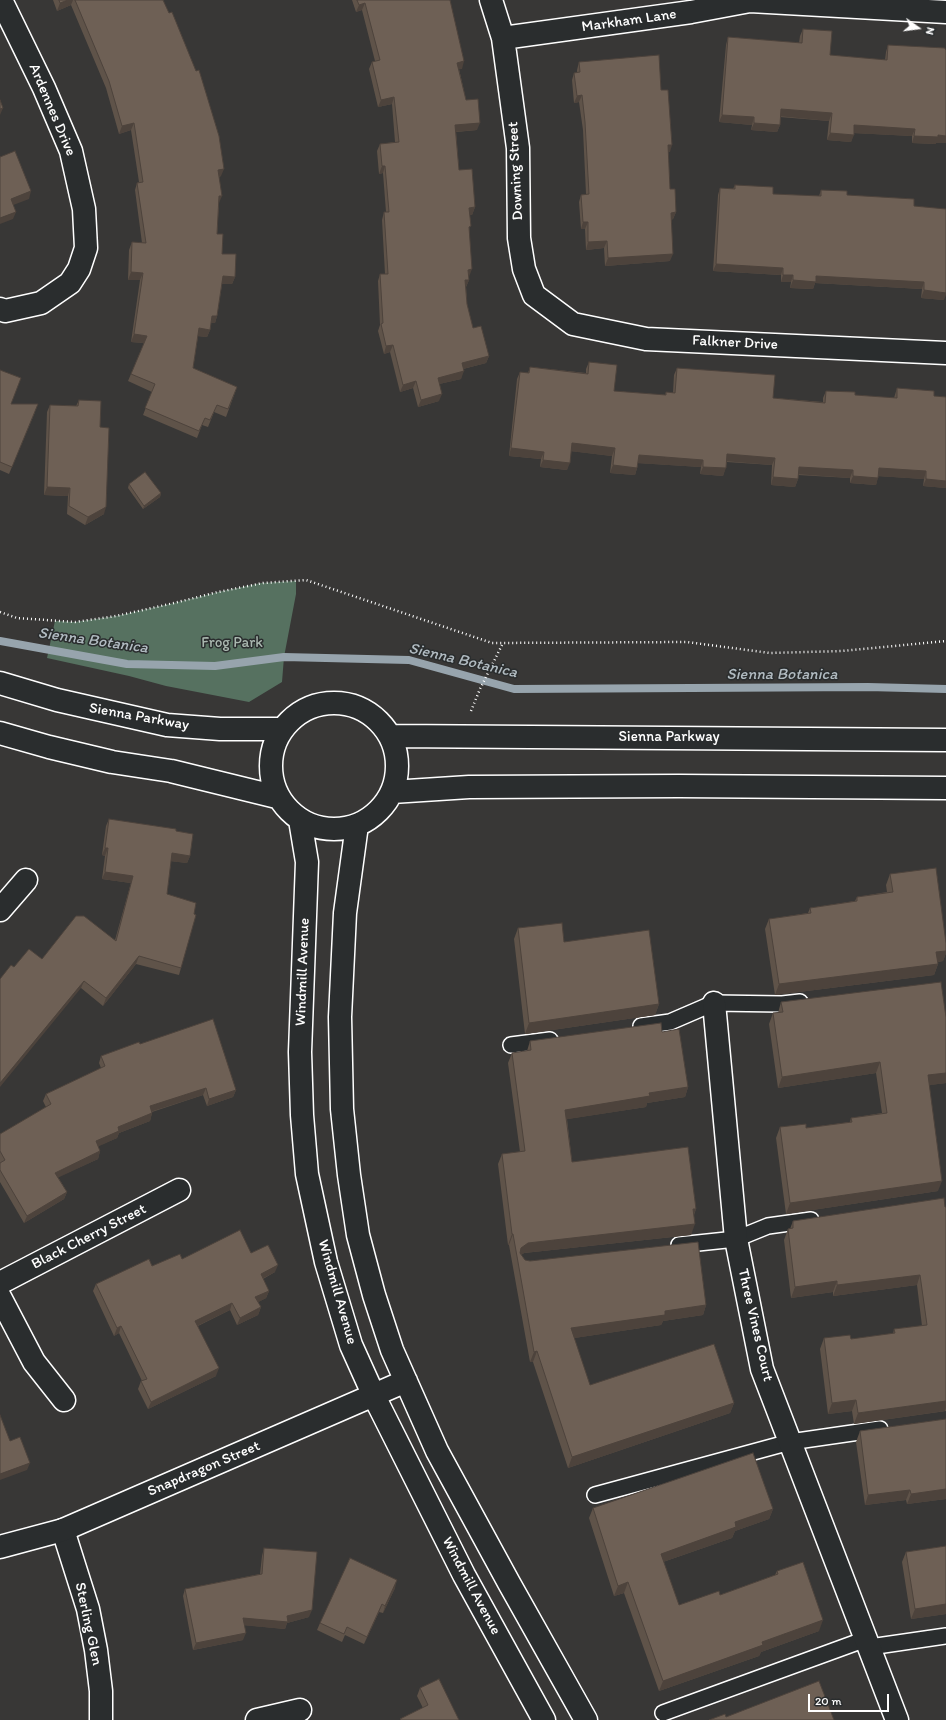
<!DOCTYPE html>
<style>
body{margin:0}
#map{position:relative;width:946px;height:1720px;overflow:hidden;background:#383736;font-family:Itim,sans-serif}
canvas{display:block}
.north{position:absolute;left:898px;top:8px;width:40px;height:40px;-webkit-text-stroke:3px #2a2d2e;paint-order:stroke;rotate:104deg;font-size:11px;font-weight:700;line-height:16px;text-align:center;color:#fff}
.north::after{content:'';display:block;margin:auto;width:14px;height:18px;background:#fff;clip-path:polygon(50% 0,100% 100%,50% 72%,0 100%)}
.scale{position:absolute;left:808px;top:1694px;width:81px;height:18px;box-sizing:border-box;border:2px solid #fff;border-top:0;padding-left:5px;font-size:12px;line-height:14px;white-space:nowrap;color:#fff;-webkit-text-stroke:3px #2a2d2e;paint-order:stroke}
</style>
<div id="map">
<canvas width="946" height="1720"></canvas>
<div class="north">N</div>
<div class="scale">20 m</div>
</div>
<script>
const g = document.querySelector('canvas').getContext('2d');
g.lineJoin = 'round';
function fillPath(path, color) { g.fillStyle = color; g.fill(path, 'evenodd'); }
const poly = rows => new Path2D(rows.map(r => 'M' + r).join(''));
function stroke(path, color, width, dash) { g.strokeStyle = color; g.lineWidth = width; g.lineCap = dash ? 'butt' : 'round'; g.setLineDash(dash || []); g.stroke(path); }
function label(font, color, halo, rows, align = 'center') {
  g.font = font + ' Itim,sans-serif'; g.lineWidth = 3; g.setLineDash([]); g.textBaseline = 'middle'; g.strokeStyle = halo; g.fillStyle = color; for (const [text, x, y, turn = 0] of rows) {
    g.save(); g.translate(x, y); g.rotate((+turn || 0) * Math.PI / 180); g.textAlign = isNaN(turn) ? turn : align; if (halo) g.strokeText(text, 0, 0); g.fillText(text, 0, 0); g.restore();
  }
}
fillPath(poly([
 [296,581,296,594,284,657,282,682,249,702,166,686,129,676,47,658,55,621,75,622,116,616,174,603,218,592,261,583]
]), '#567160');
stroke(poly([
 [0,641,127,664,215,666,284,657,409,660,514,689,868,687,946,689]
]), '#97a4ad', 8);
const lane = poly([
 [641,1026,670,1022,714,1003,782,1004,800,1002],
 [511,1045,550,1040],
 [679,1245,736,1239,768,1226,811,1220],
 [595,1495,790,1442,880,1429],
 [870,1647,946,1636],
 [663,1713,866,1639]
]);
const street = poly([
 [491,0,503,38,518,148,519,238,524,269,534,295,573,324,646,339,946,353],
 [503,38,691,12,750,1,946,12],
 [0,309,5,311,41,303,70,283,79,269,86,248,84,209,71,151,44,88,1,0],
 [0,910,26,880],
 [714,1003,736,1239,762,1369,897,1720],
 [0,1283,179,1190],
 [0,1297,34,1362,64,1400],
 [63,1530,88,1609,96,1650,101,1691,101,1720],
 [257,1720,300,1710]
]);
const secondary = poly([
 [0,683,57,700,167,725,220,729,282,729],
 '271 766a63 63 0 1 1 126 0a63 63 0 1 1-126 0Z',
 [0,733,49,747,112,762,171,771,277,797],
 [392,736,946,740],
 [392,792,469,787,679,786,946,788],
 [300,820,307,862,300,1052,302,1115,307,1174,326,1262,351,1345,374,1396,464,1575,544,1720],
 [357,825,345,913,340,1017,342,1109,349,1175,358,1235,374,1295,392,1350,437,1451,509,1583,586,1720],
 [0,1547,63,1530,406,1381]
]);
stroke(lane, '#fff', 18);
stroke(street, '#fff', 25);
stroke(secondary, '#fff', 25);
stroke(poly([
 [0,612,17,618,75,622,116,616,174,603,218,592,263,583,306,580,492,643,687,642,770,653,842,651,946,641],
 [471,711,480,689,503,643]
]), '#fff', 2.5, [1, 3]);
stroke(lane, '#2a2d2e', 15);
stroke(street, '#2a2d2e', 22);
stroke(secondary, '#2a2d2e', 22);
fillPath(poly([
 [53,0,163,0,221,176,219,177,219,203,217,234,222,254,235,277,232,284,222,284,217,316,215,323,211,323,210,330,207,337,198,336,193,368,237,387,226,417,214,412,208,427,202,425,197,438,143,415,152,392,128,381,144,343,131,342,140,280,128,280,129,250,132,242,142,243,135,190,137,183,139,182,131,130,119,134,106,88,71,5,57,11],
 [352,0,450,0,462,69,459,69,466,100,477,130,456,132,459,170,475,207,472,215,470,215,469,231,469,280,466,287,467,304,473,328,489,356,486,363,463,369,461,379,439,384,439,401,418,407,413,388,400,392,390,352,384,354,378,331,380,325,378,281,380,274,385,274,382,220,384,212,386,212,383,173,379,174,377,151,380,144,395,142,392,104,378,107,369,69,372,62,375,61,362,10,356,12],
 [803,29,830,55,885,60,886,52,888,45,946,50,946,143,936,143,936,144,912,143,912,136,854,133,851,142,827,140,829,121,780,117,780,125,777,132,751,130,752,125,719,122,726,45,728,37,799,43,800,36],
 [579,62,661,90,670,152,668,152,670,189,676,212,673,219,671,220,670,261,605,266,604,248,586,250,585,229,581,229,579,202,581,195,586,194,583,130,579,102,574,103,572,80,574,73,577,73,577,70],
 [735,185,773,194,819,196,821,190,847,195,914,206,944,300,921,298,922,289,815,283,813,289,790,288,791,282,781,282,781,275,713,271,718,195,720,188,733,189],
 [589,362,614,391,665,395,666,392,673,393,674,375,677,368,773,398,823,402,823,398,826,391,855,395,894,398,897,388,934,396,946,397,946,488,923,486,924,479,878,476,876,485,850,483,850,478,798,475,798,479,795,487,771,485,772,465,727,462,723,476,700,474,701,467,638,463,637,468,635,475,610,473,612,456,571,451,567,470,540,467,541,459,509,456,517,379,520,372,528,373,530,367,586,373,586,369],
 [0,370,11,404,35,412,9,474,0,470],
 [79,400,100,427,104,514,85,525,67,514,68,496,44,495,47,412,50,405,76,406],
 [129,484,161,493,160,497,143,509,128,488],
 [109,819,176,831,190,856,187,863,171,861,167,894,181,968,179,975,136,964,103,1006,81,988,14,967,42,959,115,940,131,883,102,879,105,856,102,855,106,826],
 [890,874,946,943,946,953,943,961,938,962,938,964,934,975,775,995,765,929,769,919,808,913,810,908,855,901,857,897,887,892,886,885],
 [518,928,659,1004,655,1015,525,1034,514,939],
 [781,1002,946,1017,946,1083,929,1085,938,1191,786,1214,776,1138,780,1127,806,1128,850,1122,851,1118,882,1113,876,1073,778,1088,769,1024,773,1013,778,1013],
 [662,1032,688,1087,685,1097,647,1103,646,1107,567,1119,572,1162,696,1209,694,1215,691,1235,524,1253,521,1255,525,1260,706,1305,703,1315,663,1321,661,1325,574,1338,590,1385,734,1403,730,1413,568,1468,533,1362,530,1362,509,1245,508,1245,498,1164,502,1154,520,1152,508,1063,512,1053,527,1051,530,1041],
 [140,1044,236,1090,233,1097,207,1106,203,1095,152,1112,152,1113,150,1121,119,1133,117,1138,98,1146,100,1151,98,1159,58,1177,67,1192,64,1199,24,1223,0,1182,0,1134,46,1107,43,1101,46,1094,101,1068,99,1063,101,1056],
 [946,1207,946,1411,854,1424,852,1411,828,1414,820,1349,824,1338,851,1339,893,1334,894,1329,922,1326,917,1285,833,1296,833,1292,791,1298,784,1240,788,1229,790,1229,793,1221],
 [251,1253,275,1272,263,1279,269,1291,266,1298,258,1302,261,1307,258,1315,237,1325,230,1310,198,1326,216,1376,148,1409,138,1389,141,1381,142,1381,119,1333,114,1336,93,1291,96,1284,152,1266,182,1259],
 [946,1419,946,1499,907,1504,906,1500,865,1505,856,1442,860,1431],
 [593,1508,773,1509,769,1519,735,1531,732,1538,663,1562,679,1605,720,1595,775,1575,777,1571,819,1631,761,1652,759,1656,659,1691,624,1593,614,1596,589,1518],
 [946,1546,946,1614,911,1619,902,1562,906,1552],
 [264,1548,309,1617,287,1623,285,1629,244,1625,243,1640,193,1650,183,1596,185,1589,260,1574,262,1556],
 [395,1588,383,1613,379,1612,364,1644,345,1635,342,1642,317,1630,320,1623],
 [420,1688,459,1720,400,1720,400,1719,423,1708,417,1696]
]), '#5f5349');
fillPath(poly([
 [68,0,73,0,71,5,57,11,60,3],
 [365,3,362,10,356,12,359,5],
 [464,61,462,69,454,70,457,63],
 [582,95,579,102,574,103,577,96],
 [394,97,392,104,378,107,381,100],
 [3,108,0,115,0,109],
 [781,109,832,113,829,121,778,116],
 [722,115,754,117,752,125,719,122],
 [134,123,131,130,119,134,122,126],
 [480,123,477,130,453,132,455,125],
 [754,123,780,125,777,132,751,130],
 [854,125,915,129,912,136,852,133],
 [830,133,854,135,851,142,827,140],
 [938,135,946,136,946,143,936,143,936,144,912,143,914,136],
 [668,145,672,145,670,152,665,152],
 [382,166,385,166,383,173,379,174],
 [224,169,221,176,215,177,218,170],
 [31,191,29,199,8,207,11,199],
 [219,196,222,196,219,203,217,204],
 [475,207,472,215,467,215,469,208],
 [16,212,13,219,0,224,0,218],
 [676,212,673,219,668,220,671,213],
 [583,222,588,222,585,229,581,229],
 [607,241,604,248,586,250,588,242],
 [673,254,670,261,605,266,608,258],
 [716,264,783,268,781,275,713,271],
 [472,269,469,277,468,270],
 [131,272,143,273,140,280,128,280],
 [783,275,793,275,791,282,781,282],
 [223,276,235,277,232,284,220,284],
 [816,276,924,282,922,289,815,283,813,289,790,288,793,280],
 [465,280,469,280,466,287,462,288],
 [924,290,946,293,946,295,944,300,921,298],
 [212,316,217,316,215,323,209,323],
 [199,328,210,330,207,337,196,336],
 [134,334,147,336,144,343,131,342],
 [393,345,390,352,384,354,386,346],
 [489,356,486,363,459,370,462,363],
 [464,371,461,379,435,385,438,378],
 [416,381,413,388,400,392,403,385],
 [442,394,439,401,418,407,421,400],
 [572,443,615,448,612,456,569,451],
 [511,448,544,452,541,459,509,456],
 [727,454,775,458,772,465,724,461],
 [639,455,703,460,701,467,636,463],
 [543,460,570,463,567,470,540,467],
 [613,465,637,468,635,475,610,473],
 [703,467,726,468,723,476,700,474],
 [799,467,853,470,850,478,796,474],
 [879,468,926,471,924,479,876,476],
 [853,476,878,478,876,485,850,483],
 [773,477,798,479,795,487,771,485],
 [926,479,946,481,946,488,923,486],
 [47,487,70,488,68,496,44,495],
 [161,493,160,497,143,509,144,506],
 [106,507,104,514,85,525,88,517],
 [105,848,108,848,105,856,102,855],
 [172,853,190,856,187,863,169,861],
 [105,872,133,876,131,883,102,879],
 [946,951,946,953,943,961,933,963,936,952],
 [139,956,136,964,103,1006,106,998],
 [938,964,934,975,775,995,779,984],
 [84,981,81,988,0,1087,0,1083],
 [659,1004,655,1015,525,1034,529,1023],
 [880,1062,876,1073,778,1088,782,1077],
 [946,1073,946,1083,924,1086,928,1075],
 [688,1087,685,1097,647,1103,646,1107,562,1120,565,1110,649,1093],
 [206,1088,203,1095,147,1113,150,1106],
 [236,1090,233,1097,207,1106,209,1099],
 [152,1113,150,1121,119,1133,117,1138,93,1149,96,1141,118,1127],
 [100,1151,98,1159,53,1180,55,1173],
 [942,1181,938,1191,786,1214,790,1203],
 [67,1192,64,1199,24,1223,27,1216],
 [693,1209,696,1209,692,1219],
 [695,1224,691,1235,524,1253,517,1258,521,1248,528,1243],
 [512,1234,513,1234,509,1245,508,1245],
 [278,1265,275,1272,258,1281,261,1274],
 [920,1275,917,1285,833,1296,837,1285],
 [837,1281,833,1292,791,1298,795,1287],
 [269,1291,266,1298,253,1305,255,1297],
 [232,1303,230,1310,193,1328,195,1321],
 [706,1305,703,1315,663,1321,661,1325,568,1339,571,1328,665,1311],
 [261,1307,258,1315,237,1325,240,1318],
 [121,1326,119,1333,114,1336,117,1328],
 [537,1351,533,1362,530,1362,534,1352],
 [219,1368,216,1376,148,1409,151,1402],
 [856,1400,852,1411,828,1414,832,1403],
 [946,1401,946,1408,945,1411,854,1424,858,1413],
 [734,1403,730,1413,568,1468,572,1457],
 [30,1463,27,1470,0,1480,0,1474],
 [946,1489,946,1499,907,1504,911,1494],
 [910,1490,906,1500,865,1505,868,1495],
 [773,1509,769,1519,735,1531,732,1538,657,1564,661,1554,735,1522],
 [397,1580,395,1588,383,1613,385,1606],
 [628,1582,624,1593,614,1596,618,1586],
 [382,1604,379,1612,364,1644,367,1637],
 [946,1604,946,1614,911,1619,915,1609],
 [312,1610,309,1617,287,1623,285,1629,240,1625,243,1618,287,1616],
 [823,1620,819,1631,761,1652,759,1656,659,1691,663,1681,762,1642],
 [246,1633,243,1640,193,1650,196,1643]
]), '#4d433c');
const building = poly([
 [59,0,68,0,60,3,59,0],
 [75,0,163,0,169,13,172,12,196,71,199,70,219,136,224,169,218,170,222,196,219,196,217,234,223,234,222,254,236,254,235,277,223,276,217,316,212,316,210,330,199,328,193,368,237,387,228,409,217,405,210,420,205,418,199,431,145,408,155,384,131,374,147,336,134,334,143,273,131,272,132,242,146,243,137,183,143,182,134,123,122,126,109,81,75,0],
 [357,0,450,0,464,61,457,63,466,100,478,99,480,123,455,125,459,170,472,169,475,207,469,208,471,226,469,227,472,269,468,270,469,280,465,280,467,304,473,328,481,326,489,356,462,363,464,371,438,378,442,394,421,400,416,381,403,385,393,345,386,346,381,324,383,323,380,274,388,274,384,212,389,212,385,166,382,166,380,144,399,142,394,97,381,100,372,62,380,60,365,3,359,5,357,0],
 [803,29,832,31,830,55,887,60,888,45,945,48,945,49,946,50,946,136,938,135,938,137,914,136,915,129,854,125,854,135,830,133,832,113,781,109,780,125,754,123,754,117,722,115,728,37,802,43,803,29],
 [659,55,661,90,668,90,672,145,668,145,670,189,675,189,676,212,671,213,673,254,608,258,607,241,588,242,588,222,583,222,581,195,589,194,585,122,582,95,577,96,574,73,580,72,579,62,659,55],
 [0,100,3,108,0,109,0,100],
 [15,151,31,191,11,199,16,212,0,218,0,157,15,151],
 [735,185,773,187,773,194,821,196,821,190,847,191,847,195,914,199,914,206,946,209,946,293,924,290,924,282,816,276,816,282,793,280,793,275,783,275,783,268,716,264,720,188,735,189,735,185],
 [589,362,617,365,614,391,666,395,666,392,675,393,677,368,775,375,773,398,825,403,826,391,855,392,855,395,897,398,897,388,934,391,934,396,946,397,946,481,926,479,926,471,879,468,878,478,853,476,853,470,799,467,798,479,773,477,775,458,727,454,726,468,703,467,703,460,639,455,637,468,613,465,615,448,572,443,570,463,543,460,544,452,511,448,520,372,529,373,530,367,588,374,589,362],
 [0,370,21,378,11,404,38,404,12,467,0,462,0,370],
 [79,400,101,401,100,427,109,428,106,507,88,517,69,506,70,488,47,487,50,405,78,406,79,400],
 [145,472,161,493,144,506,129,484,145,472],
 [109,819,176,829,176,831,193,834,190,856,172,853,167,894,196,903,194,914,196,915,181,968,139,956,106,998,84,981,0,1083,0,979,11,965,14,967,29,949,42,959,76,916,84,916,116,941,133,876,105,872,108,848,105,848,109,819],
 [936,868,946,943,946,951,936,952,938,964,779,984,769,919,811,913,810,908,857,901,857,897,893,892,890,874,936,868],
 [562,923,564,942,649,930,659,1004,529,1023,518,928,562,923],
 [941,982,946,1017,946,1073,928,1075,942,1181,790,1203,780,1127,806,1124,806,1128,852,1122,851,1118,887,1113,880,1062,782,1077,773,1013,783,1012,781,1002,941,982],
 [213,1019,236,1090,209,1099,206,1088,150,1106,152,1113,118,1127,119,1131,96,1141,100,1151,55,1173,67,1192,27,1216,0,1170,0,1163,5,1160,0,1151,0,1134,51,1104,46,1094,105,1066,101,1056,139,1042,140,1044,213,1019],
 [661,1023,662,1032,679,1029,688,1087,649,1093,650,1096,565,1110,572,1162,688,1147,696,1209,693,1209,695,1224,528,1243,521,1248,520,1253,525,1260,530,1261,698,1242,706,1305,665,1311,665,1315,571,1328,590,1385,714,1344,734,1403,572,1457,537,1351,534,1352,513,1234,512,1234,502,1154,525,1151,512,1053,531,1050,530,1041,661,1023],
 [944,1198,945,1207,946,1207,946,1401,858,1413,856,1400,832,1403,824,1338,850,1335,851,1339,895,1333,894,1329,927,1325,920,1275,837,1285,837,1281,795,1287,788,1229,793,1228,793,1221,944,1198],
 [240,1230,251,1253,268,1245,278,1265,261,1274,269,1291,255,1297,261,1307,240,1318,232,1303,195,1321,219,1368,151,1402,141,1381,147,1379,121,1326,117,1328,96,1284,149,1259,152,1266,180,1254,182,1259,240,1230],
 [0,1415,10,1441,20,1437,30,1463,0,1474,0,1415],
 [946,1419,946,1489,911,1494,910,1490,868,1495,860,1431,946,1419],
 [753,1453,773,1509,735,1522,736,1527,661,1554,679,1605,719,1591,720,1595,778,1574,777,1571,803,1562,823,1620,762,1642,763,1645,663,1681,628,1582,618,1586,593,1508,753,1453],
 [946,1546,946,1604,915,1609,906,1552,946,1546],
 [264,1548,317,1552,312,1610,287,1616,288,1622,243,1618,246,1633,196,1643,185,1589,262,1574,264,1548],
 [350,1558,397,1580,385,1606,382,1604,367,1637,347,1627,344,1634,320,1623,350,1558],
 [439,1679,459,1720,401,1720,400,1719,428,1705,420,1688,439,1679],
 [819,1681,834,1720,709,1720,725,1714,726,1717,819,1681]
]);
fillPath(building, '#6e6055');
stroke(building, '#4d433c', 1);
label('15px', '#fff', '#2a2d2e', [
 ["Markham Lane",629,21,-8],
 ["Ardennes Drive",52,110,67],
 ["Downing Street",516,171,-93],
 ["Falkner Drive",735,343,3],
 ["Sienna Parkway",139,717,10],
 ["Sienna Parkway",669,737],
 ["Windmill Avenue",303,972,-88],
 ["Black Cherry Street",89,1237,-27],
 ["Windmill Avenue",337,1292,74],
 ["Three Vines Court",755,1325,77],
 ["Snapdragon Street",204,1469,-23],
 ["Windmill Avenue",471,1586,62],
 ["Sterling Glen",88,1624,78]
]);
label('15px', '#aab8b0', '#2a2d2e', [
 ["Frog Park",232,643]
]);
label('italic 16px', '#b1bbc1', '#2a2d2e', [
 ["Sienna Botanica",93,641,8],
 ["Sienna Botanica",463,661,13],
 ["Sienna Botanica",782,675]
]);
</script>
